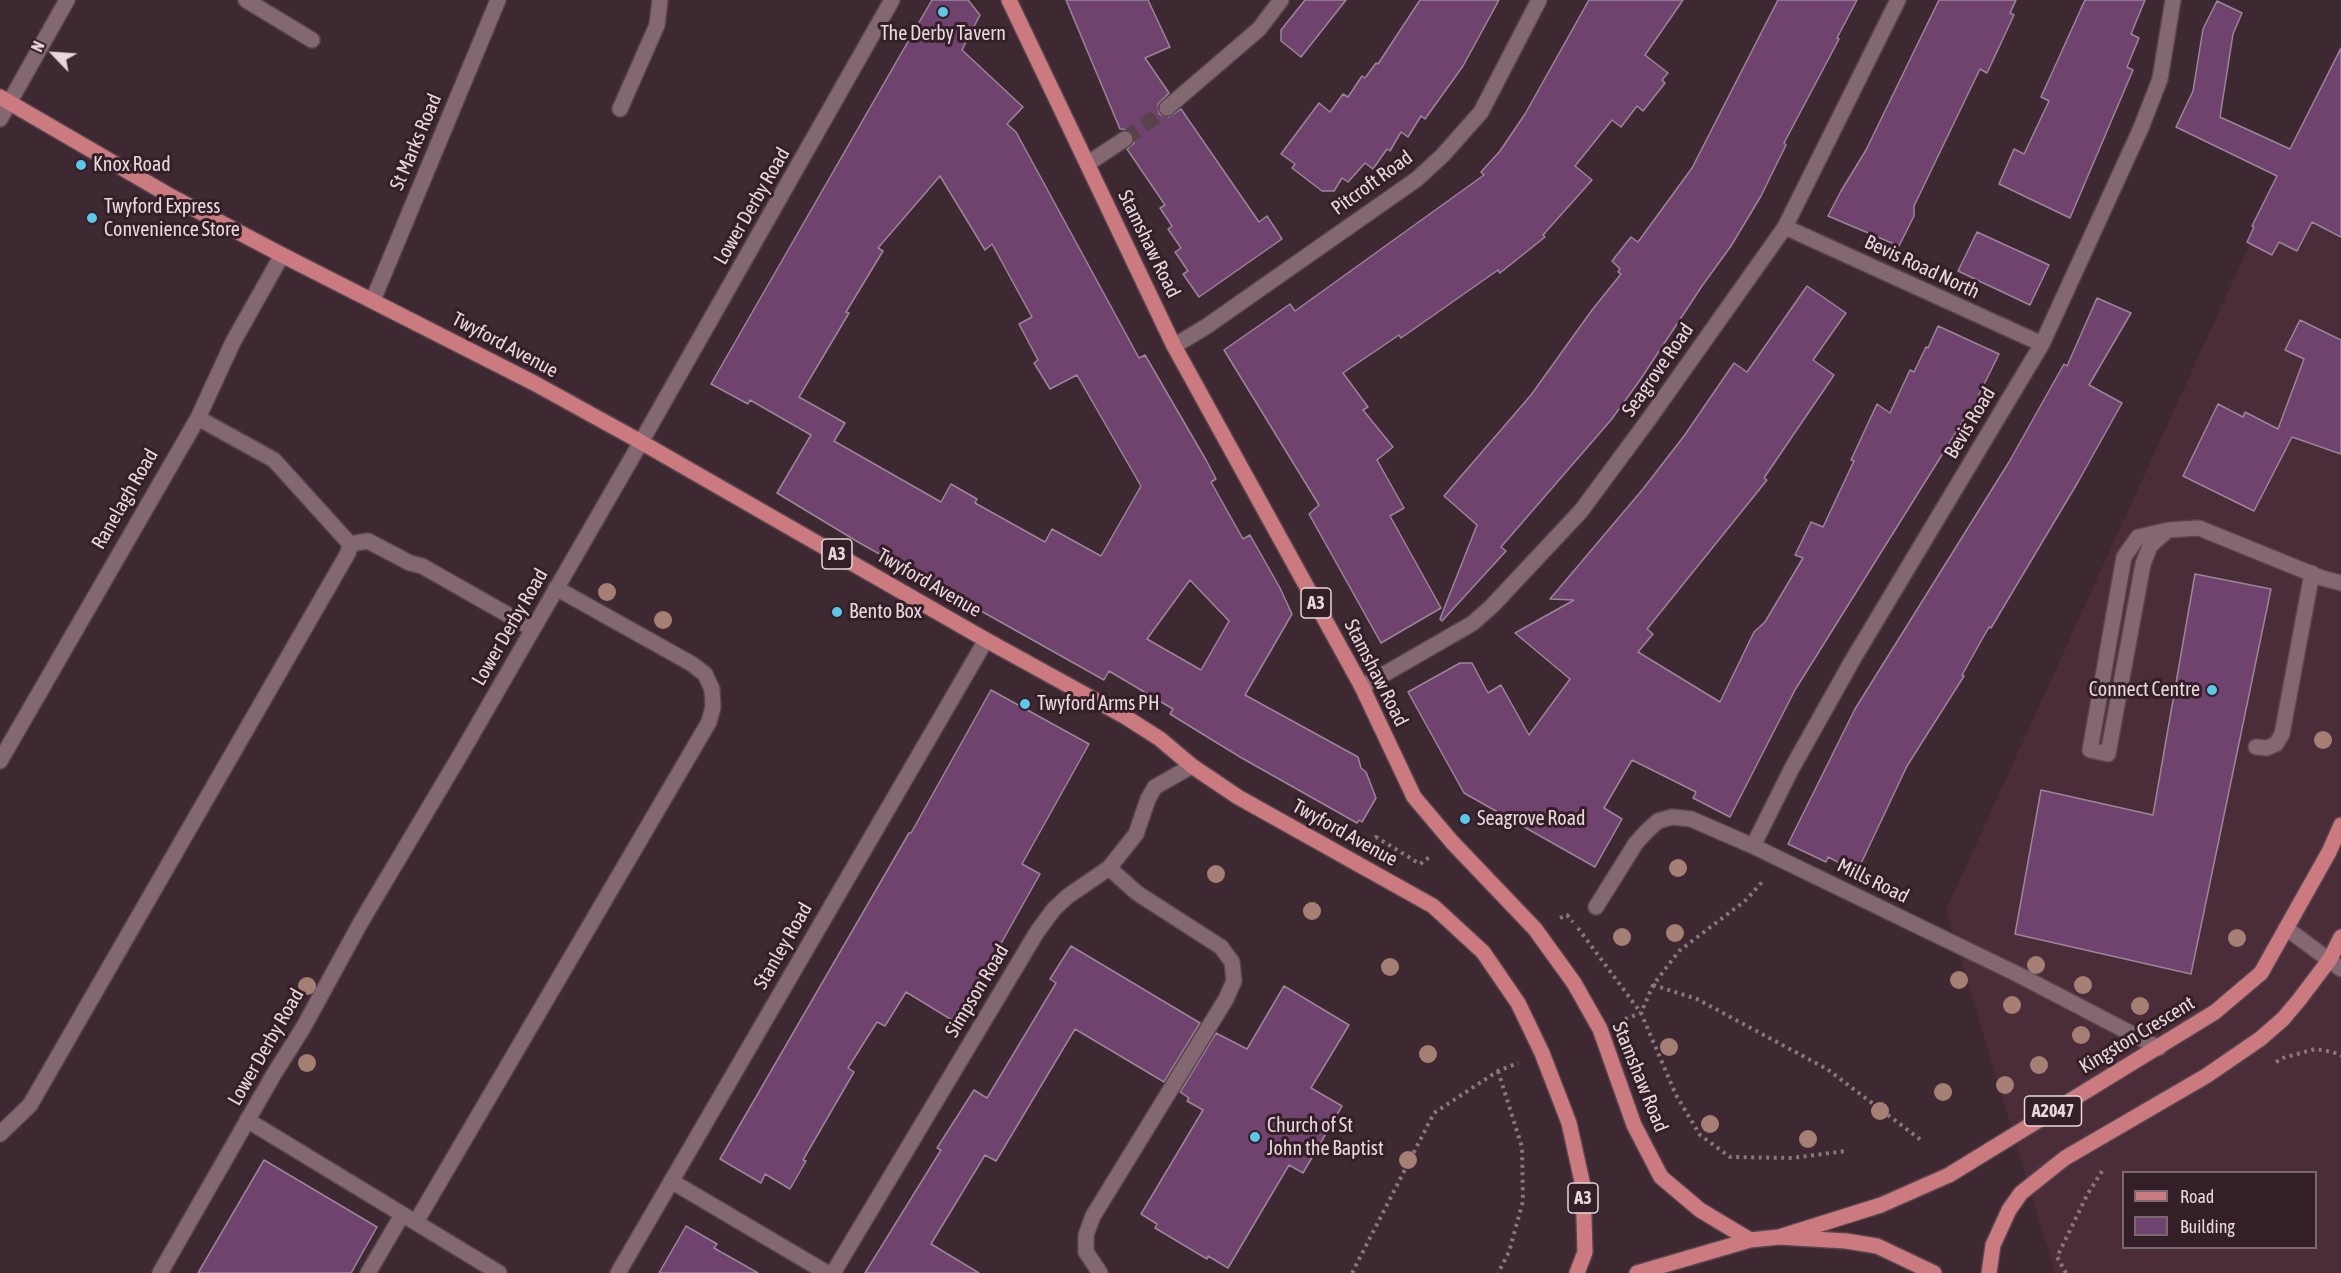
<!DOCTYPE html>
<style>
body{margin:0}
#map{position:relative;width:2341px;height:1273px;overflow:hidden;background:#3e2831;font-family:"Asap Condensed",sans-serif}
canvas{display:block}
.legend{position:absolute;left:2122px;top:1171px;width:195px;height:78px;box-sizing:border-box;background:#341e27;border:2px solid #7c6870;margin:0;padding:8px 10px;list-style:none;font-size:18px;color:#e8d8dd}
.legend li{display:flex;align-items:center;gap:12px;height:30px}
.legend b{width:30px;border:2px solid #7c6870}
.north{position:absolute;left:24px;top:24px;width:60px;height:60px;-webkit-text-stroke:4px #341e27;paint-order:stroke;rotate:295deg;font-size:16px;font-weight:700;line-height:24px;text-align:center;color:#e8d8dd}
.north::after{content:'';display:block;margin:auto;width:21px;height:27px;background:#e8d8dd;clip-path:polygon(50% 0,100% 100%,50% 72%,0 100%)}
</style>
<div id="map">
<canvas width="2341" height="1273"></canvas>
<ul class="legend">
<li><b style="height:8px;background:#cb7b80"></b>Road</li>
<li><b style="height:16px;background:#70436f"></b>Building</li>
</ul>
<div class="north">N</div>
</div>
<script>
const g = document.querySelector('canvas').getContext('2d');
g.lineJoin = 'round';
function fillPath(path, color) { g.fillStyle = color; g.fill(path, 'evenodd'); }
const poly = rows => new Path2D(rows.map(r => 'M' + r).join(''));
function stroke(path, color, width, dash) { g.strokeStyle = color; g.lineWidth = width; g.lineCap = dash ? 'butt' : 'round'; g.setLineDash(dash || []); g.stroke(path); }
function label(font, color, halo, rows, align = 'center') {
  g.font = font + ' "Asap Condensed",sans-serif'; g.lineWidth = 6; g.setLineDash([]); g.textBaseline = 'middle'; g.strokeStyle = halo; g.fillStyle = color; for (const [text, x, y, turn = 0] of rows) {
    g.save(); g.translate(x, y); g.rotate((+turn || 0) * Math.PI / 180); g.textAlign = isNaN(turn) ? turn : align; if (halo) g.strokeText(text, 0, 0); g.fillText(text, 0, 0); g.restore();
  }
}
fillPath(poly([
 [2341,44,2341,1273,2055,1273,1946,910],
 [2124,1172,2316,1172,2316,1248,2124,1248]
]), '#4b2d39');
const building = poly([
 [932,0,968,0,980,15,962,50,1023,107,1007,124,1016,132,1139,358,1145,355,1206,460,1216,479,1211,482,1243,539,1250,535,1280,588,1292,614,1245,695,1358,757,1361,768,1366,772,1376,798,1362,822,1359,820,1357,823,1240,757,1170,714,1173,709,1109,671,1104,680,858,542,777,493,811,435,750,400,748,404,711,384,932,0],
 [940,176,985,250,992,244,1032,317,1019,324,1038,360,1034,363,1050,389,1077,375,1141,486,1101,556,1052,529,1045,542,975,503,977,499,951,484,941,502,834,441,845,423,799,397,849,313,846,312,883,251,878,248,940,176],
 [1190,580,1229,621,1201,670,1147,639,1190,580],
 [1066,0,1148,0,1170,47,1145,58,1169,93,1158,104,1159,114,1169,117,1181,109,1259,222,1267,216,1282,239,1199,297,1183,274,1188,271,1175,252,1181,248,1168,229,1172,226,1160,208,1165,205,1127,149,1134,143,1133,134,1129,130,1120,129,1066,0],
 [1305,0,1346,0,1301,57,1281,41,1281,30,1305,0],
 [1420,0,1499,0,1463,66,1425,119,1421,116,1408,137,1401,132,1390,151,1387,149,1373,169,1365,163,1348,182,1342,178,1334,191,1322,191,1292,168,1295,164,1281,154,1319,103,1330,112,1343,94,1348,97,1362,76,1365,78,1376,63,1378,64,1420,0],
 [1589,0,1683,0,1645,55,1668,73,1662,80,1665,83,1643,111,1637,106,1621,127,1612,120,1575,166,1592,180,1543,235,1545,237,1500,273,1498,270,1401,338,1399,335,1343,373,1368,407,1363,410,1393,447,1377,460,1404,508,1390,516,1441,608,1381,643,1309,514,1319,505,1224,350,1290,304,1295,311,1484,175,1481,172,1500,151,1525,114,1589,0],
 [1778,0,1857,0,1837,38,1839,39,1828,60,1784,143,1786,145,1761,196,1731,246,1702,286,1640,380,1611,420,1501,547,1506,551,1442,621,1440,619,1477,525,1444,496,1531,395,1592,310,1621,274,1618,272,1620,269,1612,261,1631,237,1638,242,1692,168,1778,0],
 [1939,0,2016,0,2010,13,2014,15,1987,73,1980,69,1914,206,1914,216,1899,246,1828,216,1841,191,1866,150,1939,0],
 [2085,0,2145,0,2131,34,2139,38,2127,67,2133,70,2070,218,1999,184,2014,149,2024,154,2049,101,2041,97,2085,0],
 [2217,1,2242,13,2233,34,2220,117,2290,149,2341,48,2341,237,2312,222,2297,251,2279,242,2272,255,2247,242,2254,227,2252,226,2277,176,2176,127,2193,91,2203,29,2217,1],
 [1977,232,2049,265,2030,305,1958,271,1977,232],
 [1807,286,1846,313,1813,360,1834,375,1764,478,1767,480,1647,629,1653,634,1638,652,1720,702,1754,632,1765,622,1803,558,1795,555,1811,522,1823,527,1854,461,1851,460,1877,404,1890,413,1910,370,1914,372,1926,347,1928,348,1938,326,1999,354,1968,417,1966,416,1955,434,1795,690,1730,817,1693,798,1696,792,1632,760,1604,808,1622,819,1595,867,1464,793,1408,692,1460,663,1472,663,1488,693,1501,685,1529,735,1570,679,1515,633,1574,600,1550,599,1643,489,1684,436,1734,363,1747,372,1807,286],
 [2097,298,2131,313,2089,385,2122,403,2078,482,1991,628,1989,627,1962,675,1964,676,1907,766,1857,872,1828,857,1826,862,1788,844,1855,709,2009,462,2064,364,2067,366,2097,298],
 [2300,320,2341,340,2341,454,2292,437,2254,511,2183,476,2218,404,2243,417,2245,412,2278,429,2304,359,2285,350,2300,320],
 [2195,574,2271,589,2191,974,2015,934,2041,790,2153,815,2195,574],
 [991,690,1089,744,1022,864,1040,874,1003,940,952,1020,906,992,885,1026,877,1022,848,1068,854,1072,803,1160,806,1161,790,1189,765,1174,761,1183,720,1159,909,833,911,833,991,690],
 [1071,946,1200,1023,1164,1082,1075,1029,996,1161,985,1155,931,1244,979,1273,865,1273,941,1150,937,1148,974,1090,987,1098,1056,983,1050,979,1071,946],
 [1284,986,1349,1025,1311,1088,1342,1106,1303,1173,1289,1165,1228,1268,1208,1256,1207,1259,1155,1228,1157,1224,1141,1214,1203,1110,1187,1101,1189,1098,1180,1092,1216,1033,1247,1049,1284,986],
 [264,1160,377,1227,351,1273,198,1273,264,1160],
 [686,1226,717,1244,714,1248,758,1273,659,1273,686,1226]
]);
fillPath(building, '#70436f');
stroke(building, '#9a8699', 1.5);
stroke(poly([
 [1125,139,1167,108]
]), '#58424b', 15, [15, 8]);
const minor = poly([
 [246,0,312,40],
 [1167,108,1259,29,1281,0],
 [620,109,657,25,660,0],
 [0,119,67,0],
 [1087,164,1125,139],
 [1785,227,2042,344],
 [373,300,498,0],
 [1174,346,1207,326,1417,179,1443,155,1481,112,1539,0],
 [198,418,274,460,350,544,368,541,410,563,422,566,533,629],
 [2168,530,2150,546,2143,564,2108,754,2090,750,2124,557,2138,537,2168,530,2199,528,2322,578,2341,583],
 [1362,687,1473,623,1492,606,1581,511,1649,419,1785,227,1898,0],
 [2256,747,2267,748,2276,744,2282,734,2312,573],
 [0,761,198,418,233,342,282,255],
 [1753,846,1792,768,1852,661,2042,344,2141,128,2160,79,2173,0],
 [1596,907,1636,843,1647,831,1658,821,1672,817,1691,819,1753,846,2017,974,2159,1048],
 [2286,928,2341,969],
 [247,1120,499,1273],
 [0,1134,30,1105,348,553,350,544],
 [671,1181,827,1273],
 [416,1222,709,722,713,707,712,689,705,674,692,664,556,588],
 [160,1273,274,1074,303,1028,361,922,462,752,641,442,892,0],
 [368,1273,402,1215],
 [618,1273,986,640],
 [833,1273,1037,932,1054,909,1068,896,1109,868,1136,834,1148,799,1155,787,1192,766],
 [1100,1273,1086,1252,1086,1235,1093,1216,1226,999,1234,981,1232,962,1221,947,1137,893,1109,868]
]);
const major = poly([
 [1009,0,1174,346,1362,687,1414,797,1452,842,1535,929,1574,983,1600,1029,1634,1125,1661,1177,1700,1210,1750,1240],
 [0,97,172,197,282,255,534,383,641,442,986,640,1124,716,1160,739,1192,766,1238,797,1433,906,1483,952,1518,1003,1542,1053,1569,1123,1583,1186,1585,1252,1577,1273],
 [1779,1237,1881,1205,1949,1175,2215,1012,2261,973,2329,852,2341,825],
 [1637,1273,1750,1240,1779,1237,1846,1241,1877,1246,1934,1273],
 [1989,1273,1993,1245,2009,1210,2021,1193,2065,1158,2206,1076,2260,1039,2283,1019,2299,1000,2330,959,2341,937]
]);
stroke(minor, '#58444c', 18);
stroke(major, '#58444c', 18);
stroke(poly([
 [1372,844,1376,837,1420,864,1432,855],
 [1560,918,1567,915,1573,922],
 [1578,928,1641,1013,1676,1095,1700,1135,1730,1157,1792,1158,1846,1151],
 [1653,985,1697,999,1827,1069,1921,1140],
 [1625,1019,1641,1013,1653,985,1679,951,1746,900,1763,881],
 [2276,1062,2283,1058,2315,1049,2333,1052,2341,1056],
 [1498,1071,1522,1147,1523,1201,1509,1252,1498,1273],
 [1352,1273,1434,1113,1498,1071,1518,1063],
 [2066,1273,2057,1257,2087,1195,2104,1168]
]), '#8a777e', 4, [3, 4.5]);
stroke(minor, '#836872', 15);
stroke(major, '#cb7b80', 15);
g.fillStyle = '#a67f74';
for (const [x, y] of [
 [607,592],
 [663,620],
 [2323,740],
 [1678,868],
 [1216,874],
 [1312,911],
 [1675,933],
 [1622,937],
 [2237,938],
 [2036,965],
 [1390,967],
 [1959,980],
 [2083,985],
 [307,986],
 [2012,1005],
 [2140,1006],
 [2081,1035],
 [1669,1047],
 [1428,1054],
 [307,1063],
 [2039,1065],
 [2005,1085],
 [1943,1092],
 [1880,1111],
 [1710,1124],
 [1808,1139],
 [1408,1160]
]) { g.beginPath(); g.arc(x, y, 9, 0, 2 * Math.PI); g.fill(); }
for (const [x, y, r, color] of [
 [943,12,6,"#5cc7e7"],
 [81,165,6,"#5cc7e7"],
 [92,218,6,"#5cc7e7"],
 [837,612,6,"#5cc7e7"],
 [2212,690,6,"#5cc7e7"],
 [1025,704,6,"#5cc7e7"],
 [1465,819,6,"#5cc7e7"],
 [1255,1137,6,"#5cc7e7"]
]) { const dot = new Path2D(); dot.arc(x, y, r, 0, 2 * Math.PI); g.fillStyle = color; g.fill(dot); stroke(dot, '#341e27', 2); }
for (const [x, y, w] of [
 [837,554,30],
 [1316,603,30],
 [2053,1111,57],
 [1583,1198,30]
]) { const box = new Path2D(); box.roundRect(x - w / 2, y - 15, w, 30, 4.5); g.fillStyle = '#341e27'; g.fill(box); stroke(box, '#e8d8dd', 1.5); }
label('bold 18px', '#e8d8dd', null, [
 ["A3",837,554],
 ["A3",1316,603],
 ["A2047",2053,1111],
 ["A3",1583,1198]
]);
label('20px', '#e8d8dd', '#341e27', [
 ["The Derby Tavern",943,34,"center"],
 ["Knox Road",93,165],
 ["Twyford Express",104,207],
 ["Convenience Store",104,230],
 ["Bento Box",849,612],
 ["Connect Centre",2200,690,"right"],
 ["Twyford Arms PH",1037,704],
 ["Seagrove Road",1477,819],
 ["Church of St",1267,1126],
 ["John the Baptist",1267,1149]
], 'left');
label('20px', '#e8d8dd', '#341e27', [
 ["St Marks Road",416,142,-67],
 ["Pitcroft Road",1372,183,-36],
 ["Lower Derby Road",752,206,-60],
 ["Stamshaw Road",1149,244,64],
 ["Bevis Road North",1922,267,25],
 ["Twyford Avenue",505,345,28],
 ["Seagrove Road",1658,370,-55],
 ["Bevis Road",1970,423,-59],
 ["Ranelagh Road",125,499,-60],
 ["Twyford Avenue",929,583,30],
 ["Lower Derby Road",510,627,-60],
 ["Stamshaw Road",1376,673,63],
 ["Twyford Avenue",1345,833,29],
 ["Mills Road",1873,881,26],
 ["Stanley Road",783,946,-60],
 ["Simpson Road",977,991,-59],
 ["Kingston Crescent",2137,1035,-31],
 ["Lower Derby Road",266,1047,-60],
 ["Stamshaw Road",1640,1077,68]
]);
</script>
